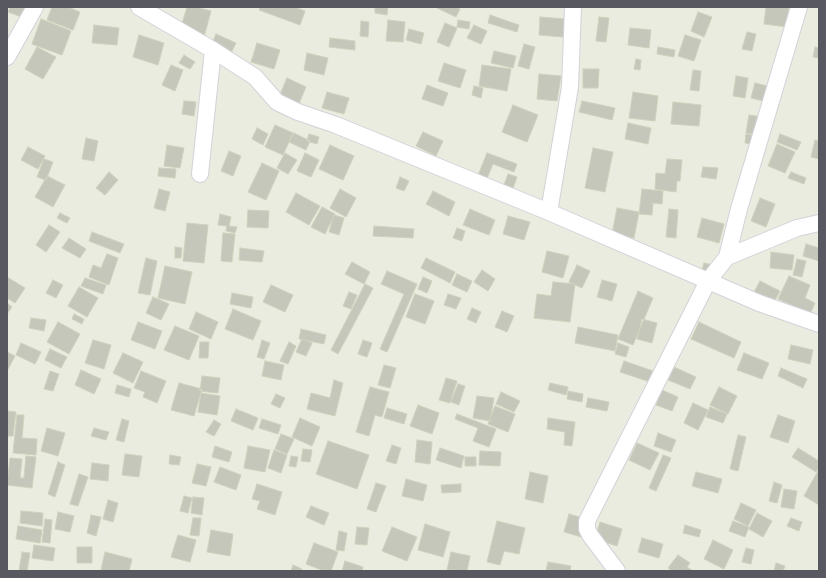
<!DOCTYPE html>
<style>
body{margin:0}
#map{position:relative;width:826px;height:578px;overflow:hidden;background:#e9ecde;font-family:Quicksand,sans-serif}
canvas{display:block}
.frame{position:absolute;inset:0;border:8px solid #585861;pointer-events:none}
</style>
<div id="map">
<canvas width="826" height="578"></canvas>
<div class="frame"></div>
</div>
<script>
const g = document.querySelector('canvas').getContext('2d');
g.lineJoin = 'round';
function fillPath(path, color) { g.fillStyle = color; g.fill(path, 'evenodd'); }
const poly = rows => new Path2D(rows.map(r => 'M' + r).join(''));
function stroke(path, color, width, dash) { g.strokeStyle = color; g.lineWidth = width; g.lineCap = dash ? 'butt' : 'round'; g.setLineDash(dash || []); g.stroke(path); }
const building = poly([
 [10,7,35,7,30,20,8,12,10,7],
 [52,7,68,7,80,12,73,30,47,20,52,7],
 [187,7,195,7,211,11,204,37,180,30,187,7],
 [260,7,294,7,305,11,300,25,259,10,260,7],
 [375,7,388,7,387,15,375,13,375,7],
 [438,7,457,7,460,9,456,17,437,8,438,7],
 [766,7,789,7,787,27,764,24,766,7],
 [698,12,712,17,704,37,691,31,698,12],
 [490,15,519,25,517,32,488,23,490,15],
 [540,17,565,19,563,37,539,35,540,17],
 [599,17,609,18,606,42,596,41,599,17],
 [41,19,71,31,62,55,32,44,41,19],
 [388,20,405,22,403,42,386,41,388,20],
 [458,20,470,22,469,29,457,27,458,20],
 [361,21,369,22,368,37,360,36,361,21],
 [445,23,457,28,449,47,437,42,445,23],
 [94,25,119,28,117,45,92,43,94,25],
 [474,25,487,31,481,44,467,38,474,25],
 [630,28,651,30,649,48,628,45,630,28],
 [409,29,424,33,421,44,406,40,409,29],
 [747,32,756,34,752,51,742,49,747,32],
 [216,34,236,43,231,53,212,44,216,34],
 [139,35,164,43,158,65,133,57,139,35],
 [685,35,701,40,694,61,678,56,685,35],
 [330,38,355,41,355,50,329,47,330,38],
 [257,43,280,50,274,69,251,62,257,43],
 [524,44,535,47,529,69,518,66,524,44],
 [37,47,56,57,43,79,25,69,37,47],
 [658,47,675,50,674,57,657,54,658,47],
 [815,47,819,48,819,58,813,57,815,47],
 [494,51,516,56,513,68,491,63,494,51],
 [307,53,328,58,324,75,304,70,307,53],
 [184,55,195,62,190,69,179,63,184,55],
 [636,59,641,60,640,70,634,69,636,59],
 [444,63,466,70,460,88,438,81,444,63],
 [171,65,183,70,175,91,162,85,171,65],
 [482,65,511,69,507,91,479,86,482,65],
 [583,69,599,69,598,88,583,88,583,69],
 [693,70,701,71,699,91,690,90,693,70],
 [539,74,561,76,557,101,537,99,539,74],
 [736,76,748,78,745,98,733,96,736,76],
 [287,78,306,87,298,106,279,97,287,78],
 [755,83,776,88,772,103,751,98,755,83],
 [427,85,448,93,443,106,422,99,427,85],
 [474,86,483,88,481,98,472,95,474,86],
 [327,92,349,98,344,114,322,108,327,92],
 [633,92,658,96,655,121,629,118,633,92],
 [184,101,196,102,194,116,182,114,184,101],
 [582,101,615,108,612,120,579,112,582,101],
 [673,102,701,105,699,126,671,124,673,102],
 [513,105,538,115,527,142,502,132,513,105],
 [749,115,769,118,767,136,746,133,749,115],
 [628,123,651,128,648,144,625,139,628,123],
 [275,125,293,133,283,155,265,147,275,125],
 [257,128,268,134,263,145,252,139,257,128],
 [423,132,443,141,436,156,416,146,423,132],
 [294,133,310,141,306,150,289,142,294,133],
 [309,134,319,137,317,144,307,141,309,134],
 [746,134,752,135,751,144,745,143,746,134],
 [780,134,801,142,797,150,777,142,780,134],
 [86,138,98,141,94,161,82,159,86,138],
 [815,140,819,141,819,159,811,157,815,140],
 [777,144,795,152,785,173,768,166,777,144],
 [167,145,184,148,180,168,164,166,167,145],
 [330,145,354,156,343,180,319,169,330,145],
 [28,147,45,156,38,169,21,160,28,147],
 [593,148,613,152,605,192,585,188,593,148],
 [229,151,241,156,233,176,221,171,229,151],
 [285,153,297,160,288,174,277,168,285,153],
 [305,153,319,160,311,177,297,171,305,153],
 [487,153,517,164,514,172,493,164,484,186,475,183,487,153],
 [44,159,53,162,46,180,37,177,44,159],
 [667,159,682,160,680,181,677,181,676,192,655,189,656,173,665,174,667,159],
 [262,163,279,171,266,200,248,192,262,163],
 [703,167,718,168,716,179,701,177,703,167],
 [159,168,176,169,175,178,158,176,159,168],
 [109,172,118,180,105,195,96,188,109,172],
 [791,172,806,178,804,184,788,178,791,172],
 [508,174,517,177,509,200,489,179,504,185,508,174],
 [47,176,65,185,53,207,35,197,47,176],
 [400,177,409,181,404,191,396,188,400,177],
 [159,189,170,192,165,211,154,208,159,189],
 [340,189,356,198,346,217,330,208,340,189],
 [642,189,663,191,662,204,653,203,652,215,639,214,642,189],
 [433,191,455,202,449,216,426,204,433,191],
 [296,193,320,206,309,225,286,212,296,193],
 [760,198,775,204,766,227,751,221,760,198],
 [322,207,335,214,325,234,311,227,322,207],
 [617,208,639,212,634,238,612,234,617,208],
 [470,209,495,220,489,235,463,225,470,209],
 [669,209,678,210,676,238,666,237,669,209],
 [248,210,269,211,268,228,247,227,248,210],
 [60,213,70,218,67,223,57,218,60,213],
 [220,214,231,217,229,226,237,227,235,233,226,231,227,226,218,225,220,214],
 [334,215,344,218,339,235,329,232,334,215],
 [508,216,530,222,524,240,503,234,508,216],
 [702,218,724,224,719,243,697,237,702,218],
 [187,223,208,225,204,263,183,261,187,223],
 [49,225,60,232,46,252,36,245,49,225],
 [374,226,414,229,413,238,373,236,374,226],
 [457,228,465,231,462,241,453,238,457,228],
 [92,232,124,244,120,253,89,241,92,232],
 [223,233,235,234,232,262,221,261,223,233],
 [69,238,86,249,80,258,62,248,69,238],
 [806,244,819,248,819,261,803,256,806,244],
 [175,247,182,248,181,258,175,258,175,247],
 [240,248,264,251,262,262,239,260,240,248],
 [547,251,569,256,563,278,542,272,547,251],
 [771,252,794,255,792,270,770,268,771,252],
 [107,254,118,258,109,285,89,277,93,265,101,268,107,254],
 [146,258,157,261,150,295,138,293,146,258],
 [426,258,455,272,450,283,421,268,426,258],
 [797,259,806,261,802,277,793,275,797,259],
 [352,262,370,272,364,284,345,274,352,262],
 [704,263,718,266,714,277,701,273,704,263],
 [577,265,590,271,582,288,569,282,577,265],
 [165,266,192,272,185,304,158,298,165,266],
 [482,270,495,279,488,291,474,282,482,270],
 [387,271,417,284,387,352,380,349,404,294,381,284,387,271],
 [457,274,472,281,467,292,452,285,457,274],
 [789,276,810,285,805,298,815,303,808,319,793,312,796,307,778,299,789,276],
 [7,277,25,288,15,303,7,298,7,277],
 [423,277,432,281,427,293,418,289,423,277],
 [85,278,106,285,103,294,81,286,85,278],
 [53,280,63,285,56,298,46,293,53,280],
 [602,280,617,284,612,301,597,297,602,280],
 [760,281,780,291,771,308,751,298,760,281],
 [553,282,575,284,570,322,534,318,537,294,551,296,553,282],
 [365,284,373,288,338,354,331,350,365,284],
 [271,285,293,295,285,312,263,302,271,285],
 [79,287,98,298,87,317,68,306,79,287],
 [638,291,653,298,633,345,618,339,638,291],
 [349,292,357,295,351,309,343,306,349,292],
 [232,293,253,297,251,308,230,304,232,293],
 [415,294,434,301,425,324,406,317,415,294],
 [448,294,461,298,456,309,444,305,448,294],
 [153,297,169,304,161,320,146,313,153,297],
 [7,303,12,307,7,314,7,303],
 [472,308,481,312,476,323,467,319,472,308],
 [233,309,261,321,253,340,225,329,233,309],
 [502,311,514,316,507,332,495,327,502,311],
 [196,312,218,322,211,339,189,329,196,312],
 [74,314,84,319,82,324,72,319,74,314],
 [31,318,46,320,44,331,29,328,31,318],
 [642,319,657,323,652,343,637,339,642,319],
 [58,322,80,334,69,354,47,342,58,322],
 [138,322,162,331,155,349,131,340,138,322],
 [699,322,741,342,734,358,691,339,699,322],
 [175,326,199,336,189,360,164,350,175,326],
 [578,327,618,335,615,351,575,343,578,327],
 [301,329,326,335,324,344,299,339,301,329],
 [302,339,312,343,306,356,296,352,302,339],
 [93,340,111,345,104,369,85,363,93,340],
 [262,340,270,343,264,359,257,357,262,340],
 [363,340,372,343,367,357,358,354,363,340],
 [200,342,209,342,208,358,199,358,200,342],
 [289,342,296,346,288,364,280,361,289,342],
 [21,343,41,352,35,364,16,355,21,343],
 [618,343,629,347,626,357,615,354,618,343],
 [791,345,813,350,810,364,788,359,791,345],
 [50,349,67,357,61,368,45,360,50,349],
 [7,352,15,356,7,371,7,352],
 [123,353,143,362,133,383,113,373,123,353],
 [744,353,769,363,762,379,737,370,744,353],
 [265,361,284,365,281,380,262,376,265,361],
 [624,361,656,372,653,383,620,372,624,361],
 [384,365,396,368,390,388,378,385,384,365],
 [674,367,696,377,690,389,668,380,674,367],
 [781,368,807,379,803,388,778,376,781,368],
 [81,370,101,379,94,394,75,385,81,370],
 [50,371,59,374,53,391,44,389,50,371],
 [141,371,166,381,157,403,143,397,145,392,134,388,141,371],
 [202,376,220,378,218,393,200,391,202,376],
 [446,378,457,381,450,403,439,400,446,378],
 [334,380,343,383,335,416,307,409,311,393,330,398,334,380],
 [179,383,202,389,194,416,171,410,179,383],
 [550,383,568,387,566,395,548,390,550,383],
 [458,384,465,386,459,405,451,402,458,384],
 [117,385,131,389,129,397,115,393,117,385],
 [370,387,389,392,382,417,375,415,369,436,356,432,370,387],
 [719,387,737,396,728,414,710,405,719,387],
 [662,390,678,397,672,411,656,405,662,390],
 [568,391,583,394,582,402,567,399,568,391],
 [501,392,520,401,514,412,496,404,501,392],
 [201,393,220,396,217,415,198,412,201,393],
 [276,394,285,398,280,408,271,404,276,394],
 [477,396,494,398,490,421,473,418,477,396],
 [588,398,609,402,607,411,586,407,588,398],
 [693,403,708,410,698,430,684,423,693,403],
 [418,405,439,413,432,434,410,426,418,405],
 [495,406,515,414,508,432,488,424,495,406],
 [710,407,727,414,723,423,706,417,710,407],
 [387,408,407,414,404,424,384,418,387,408],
 [236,409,258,418,253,430,231,421,236,409],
 [7,411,16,412,13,436,7,436,7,411],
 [457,414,496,429,489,447,473,441,478,428,455,419,457,414],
 [17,415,24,415,22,438,37,439,36,455,13,453,17,415],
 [778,415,795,421,788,443,770,437,778,415],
 [300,418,320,427,312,446,292,437,300,418],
 [548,418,575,422,572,446,564,445,565,432,547,429,548,418],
 [122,419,129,421,124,442,116,440,122,419],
 [262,419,281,425,278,434,259,428,262,419],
 [214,420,221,424,214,436,206,432,214,420],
 [47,428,65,433,58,456,41,451,47,428],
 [94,428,109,432,106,440,91,436,94,428],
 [658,433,676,440,671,452,654,446,658,433],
 [281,434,294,439,287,454,275,449,281,434],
 [738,435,746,437,738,471,730,469,738,435],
 [417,440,432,442,430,464,415,462,417,440],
 [328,441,369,455,357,489,316,474,328,441],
 [637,443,659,453,650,470,629,460,637,443],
 [392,445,401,448,396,464,386,461,392,445],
 [215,446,232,452,229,462,212,457,215,446],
 [248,446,270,450,265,472,244,468,248,446],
 [440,448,464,456,461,468,436,460,440,448],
 [798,448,819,461,819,468,816,472,792,457,798,448],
 [303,449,312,450,310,462,301,461,303,449],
 [274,450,287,455,281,473,268,468,274,450],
 [480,451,501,452,500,466,479,465,480,451],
 [125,454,142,456,139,477,122,475,125,454],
 [170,455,181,457,179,465,169,464,170,455],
 [663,455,671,458,656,491,649,488,663,455],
 [26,456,36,457,32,488,7,485,7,475,8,476,10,458,22,459,20,478,24,478,26,456],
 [291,456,298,457,296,467,289,466,291,456],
 [465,457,476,457,476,466,465,466,465,457],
 [58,462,65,465,55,497,48,494,58,462],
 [92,463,109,465,108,481,90,479,92,463],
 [197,464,211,467,206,486,192,483,197,464],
 [220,467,241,475,236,490,214,482,220,467],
 [819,469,819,505,804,496,819,469],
 [530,472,548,476,543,503,525,499,530,472],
 [696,472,722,479,718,493,692,486,696,472],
 [79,474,88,477,78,506,70,504,79,474],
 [406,479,427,485,423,501,402,496,406,479],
 [774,482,782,485,777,503,769,501,774,482],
 [376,483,386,486,376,512,367,509,376,483],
 [257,484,282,492,275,515,257,509,260,501,252,499,257,484],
 [461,484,461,492,442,493,441,485,461,484],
 [784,489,797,491,794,509,781,507,784,489],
 [184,496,192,498,188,513,180,511,184,496],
 [193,497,204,498,202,515,191,513,193,497],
 [108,500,118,503,113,522,103,519,108,500],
 [741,503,756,510,748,526,734,519,741,503],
 [311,506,329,513,324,525,306,517,311,506],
 [21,511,43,513,42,526,20,523,21,511],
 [58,512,74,516,70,532,55,529,58,512],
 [757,513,772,521,763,537,749,529,757,513],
 [569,514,590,520,585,538,564,532,569,514],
 [91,515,101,517,96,536,87,533,91,515],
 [193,518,201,518,199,536,190,535,193,518],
 [791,518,802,522,799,531,787,526,791,518],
 [45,519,52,520,50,543,42,542,45,519],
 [497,521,525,528,519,554,504,551,500,565,487,562,497,521],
 [733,521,749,527,745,537,729,531,733,521],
 [600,522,622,529,617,546,595,539,600,522],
 [425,524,450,532,443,557,418,550,425,524],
 [685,525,701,530,699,537,683,533,685,525],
 [18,526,42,530,40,543,16,539,18,526],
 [357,527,369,528,367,545,355,544,357,527],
 [392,527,417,537,407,561,382,551,392,527],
 [211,530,233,534,230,556,207,552,211,530],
 [339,531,347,533,344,551,336,550,339,531],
 [178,535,196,540,190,562,171,557,178,535],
 [642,538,663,544,659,558,638,552,642,538],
 [713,540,733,550,724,569,704,559,713,540],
 [314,543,338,552,331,571,324,571,306,564,314,543],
 [34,545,55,548,53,561,32,558,34,545],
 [77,547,92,547,92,563,77,563,77,547],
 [746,548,754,550,751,564,742,562,746,548],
 [22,552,30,553,27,571,19,571,22,552],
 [105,552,132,559,129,571,106,571,101,570,105,552],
 [451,552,470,556,467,571,447,570,451,552],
 [678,555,690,563,687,567,693,571,672,571,668,568,678,555],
 [345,561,363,567,362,571,342,571,345,561],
 [548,562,571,566,570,571,546,571,548,562],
 [776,563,785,566,783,571,774,571,776,563],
 [293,565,302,569,301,571,291,571,293,565]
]);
fillPath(building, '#c5c7bb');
stroke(building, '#ced1bc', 1);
const street = poly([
 [139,7,213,50,255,77,277,102,298,112,336,125,549,212,759,303,819,324],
 [7,57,35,7],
 [200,174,213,50],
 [549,212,570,87,573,7],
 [727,257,739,209,799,7],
 [617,571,590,535,587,529,587,521,708,281,727,257,797,228,819,223]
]);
stroke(street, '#d2d2da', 18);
stroke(street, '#fff', 16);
</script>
